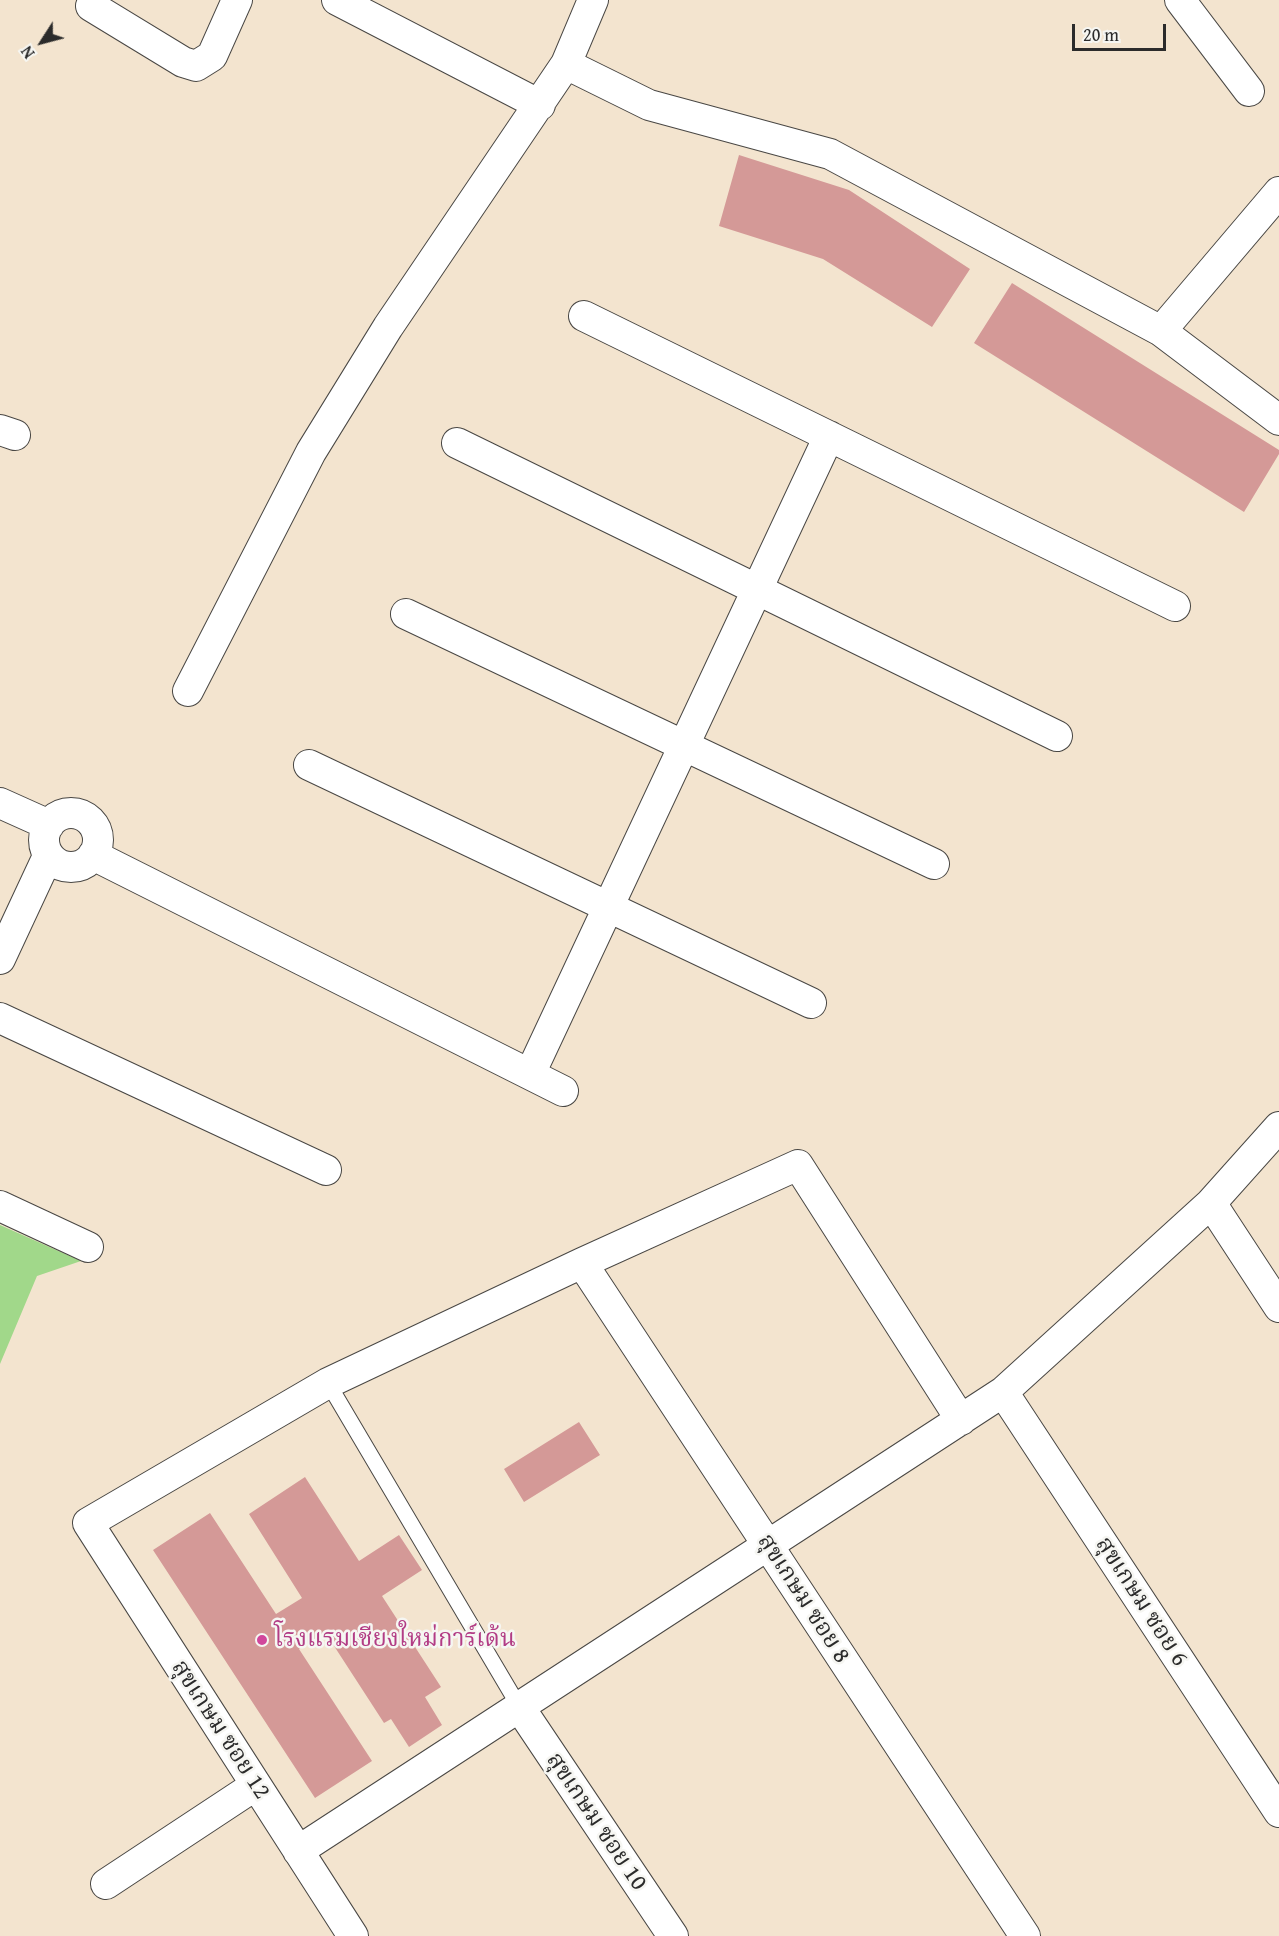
<!DOCTYPE html>
<meta charset="utf-8">
<style>
body{margin:0}
#map{position:relative;width:1279px;height:1936px;overflow:hidden;background:#f3e4cf;font-family:"Gentium Book Plus",serif}
canvas{display:block}
.north{position:absolute;left:12px;top:12px;width:60px;height:60px;-webkit-text-stroke:4px #f6f6f2;paint-order:stroke;rotate:234deg;font-size:16px;font-weight:700;line-height:24px;text-align:center;color:#2b2b2b}
.north::after{content:'';display:block;margin:auto;width:21px;height:27px;background:#2b2b2b;clip-path:polygon(50% 0,100% 100%,50% 72%,0 100%)}
.scale{position:absolute;left:1072px;top:24px;width:94px;height:27px;box-sizing:border-box;border:3px solid #2b2b2b;border-top:0;padding-left:8px;font-size:18px;line-height:21px;white-space:nowrap;color:#2b2b2b;-webkit-text-stroke:4px #f6f6f2;paint-order:stroke}
</style>
<div id="map">
<canvas width="1279" height="1936"></canvas>
<div class="north">N</div>
<div class="scale">20 m</div>
</div>
<script>
const c = document.querySelector('canvas').getContext('2d');
c.lineJoin = 'round';
function paint(path, color) {
  c.fillStyle = color;
  c.fill(path, 'evenodd');
}
function strokePath(path, color, width, dash) {
  c.strokeStyle = color;
  c.lineWidth = width;
  c.lineCap = dash ? 'butt' : 'round';
  c.setLineDash(dash || []);
  c.stroke(path);
}
function write(font, color, halo, rows, align = 'center') {
  c.font = font + ' "Gentium Book Plus","Noto Serif Thai",serif';
  c.lineWidth = 5;
  c.setLineDash([]);
  c.textBaseline = 'middle';
  c.strokeStyle = halo;
  c.fillStyle = color;
  for (const [text, x, y, turn = 0] of rows) {
    c.save();
    c.translate(x, y);
    c.rotate((+turn || 0) * Math.PI / 180);
    c.textAlign = isNaN(turn) ? turn : align;
    if (halo) c.strokeText(text, 0, 0);
    c.fillText(text, 0, 0);
    c.restore();
  }
}
paint(new Path2D(`
 M0,1225L81,1261L37,1276L0,1364Z`), '#a1d88a');
paint(new Path2D(`
 M739,155L849,190L970,269L932,327L823,259L719,226Z
 M1012,283L1279,450V454L1244,512L974,343Z
 M579,1422L600,1455L524,1502L504,1469Z
 M305,1477L359,1561L399,1535L422,1570L382,1596L441,1687L425,1697L442,1725L409,1747L391,1719L384,1723L325,1632L299,1649L372,1761L315,1798L153,1550L210,1513L276,1614L302,1598L249,1514Z`), '#d49997');
const lane = new Path2D(`
 M328,1383L520,1708`);
const street = new Path2D(`
 M337,0L540,105
 M1180,0L1249,91
 M91,6L183,62L196,66L212,56L237,0
 M566,64L649,105L830,154L1161,331L1279,420
 M584,316L1175,606
 M1161,331L1279,192
 M0,430L15,435
 M457,443L1057,736
 M406,614L934,864
 M188,691L311,452L388,327L566,64L593,0
 M309,765L811,1003
 M0,803L49,825
 M44 840a27 27 0 1 1 54 0a27 27 0 1 1-54 0Z
 M93,855L563,1091
 M0,959L48,856
 M0,1018L326,1170
 M530,1074L829,436
 M1211,1203L1279,1307
 M0,1206L88,1247
 M582,1263L1025,1936
 M1003,1392L1279,1812
 M520,1708L673,1936
 M298,1851L1003,1392L1211,1203L1279,1127
 M106,1884L256,1785
 M353,1936L88,1523L328,1383L582,1263L798,1165L961,1420`);
strokePath(lane, '#494744', 17);
strokePath(street, '#494744', 32);
strokePath(lane, '#fff', 15);
strokePath(street, '#fff', 30);
for (const [x, y, r, color] of [
 [262,1640,6,"#d1479c"]
]) {
  const dot = new Path2D();
  dot.arc(x, y, r, 0, 2 * Math.PI);
  c.fillStyle = color;
  c.fill(dot);
  strokePath(dot, '#f6f6f2', 2);
}
write('24px', '#2b2b2b', '#f6f6f2', [
 ["สุขเกษม ซอย 8",803,1599,57],
 ["สุขเกษม ซอย 6",1141,1602,57],
 ["สุขเกษม ซอย 12",220,1730,57],
 ["สุขเกษม ซอย 10",596,1822,56]
]);
write('24px', '#b23c85', '#f6f6f2', [
 ["โรงแรมเชียงใหม่การ์เด้น",274,1640]
], 'left');
</script>
